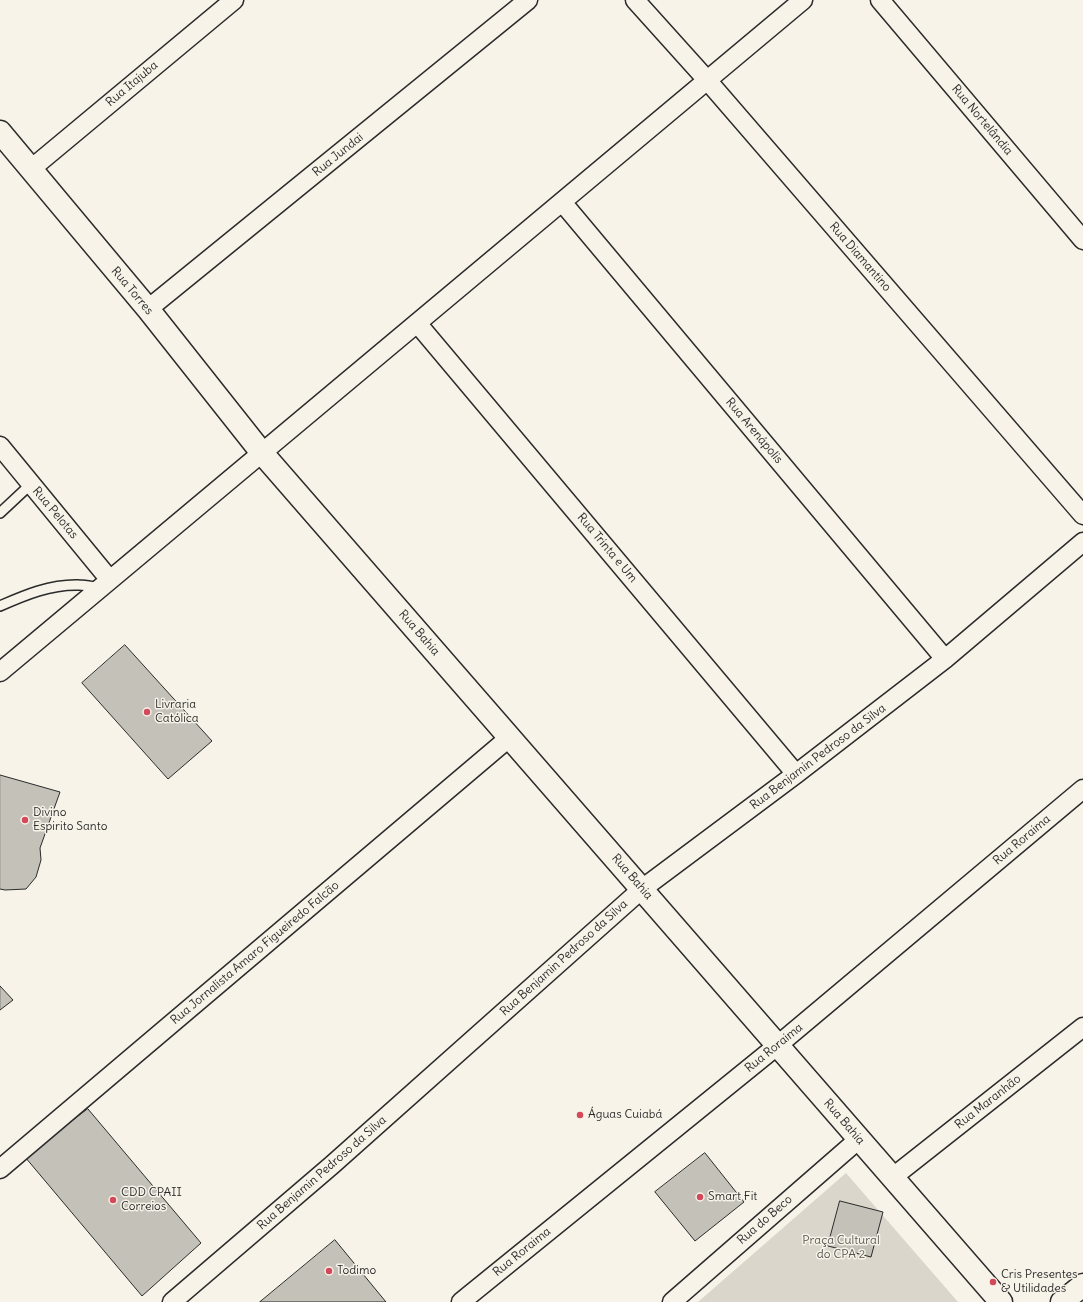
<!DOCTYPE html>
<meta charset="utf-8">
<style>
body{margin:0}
canvas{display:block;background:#f7f3e8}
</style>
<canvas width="1083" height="1302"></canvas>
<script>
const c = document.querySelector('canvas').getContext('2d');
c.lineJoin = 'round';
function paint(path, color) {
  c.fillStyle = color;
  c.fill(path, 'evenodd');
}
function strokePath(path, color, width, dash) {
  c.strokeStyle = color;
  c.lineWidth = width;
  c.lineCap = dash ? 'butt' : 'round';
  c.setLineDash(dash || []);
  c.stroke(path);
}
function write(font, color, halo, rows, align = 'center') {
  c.font = font + ' Delius,sans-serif';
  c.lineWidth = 3;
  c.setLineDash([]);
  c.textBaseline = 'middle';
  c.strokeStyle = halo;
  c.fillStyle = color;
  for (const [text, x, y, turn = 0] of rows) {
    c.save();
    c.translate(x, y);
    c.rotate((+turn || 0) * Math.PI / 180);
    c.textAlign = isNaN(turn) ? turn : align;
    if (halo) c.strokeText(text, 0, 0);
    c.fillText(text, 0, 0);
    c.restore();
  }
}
paint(new Path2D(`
 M846,1173L958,1302H698Z`), '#dad6cc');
const building = new Path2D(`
 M125,645L212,741L168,779L82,683Z
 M0,775L60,792L40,848L41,860L36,877L26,889L5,890L0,889Z
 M0,986L13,1000L0,1010Z
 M88,1109L201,1243L142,1296L25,1157Z
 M705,1153L744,1202L695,1241L655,1192Z
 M840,1201L883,1212L871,1257L828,1246Z
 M335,1240L386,1302H260Z`);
paint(building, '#c4c1b9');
strokePath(building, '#2b2b2b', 1);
const service = new Path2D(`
 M0,513L31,484
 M0,606C25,595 51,584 79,585C86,585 93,587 100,588`);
const minor = new Path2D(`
 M635,0L707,80L1083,515
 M880,0L1083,240
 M31,169L234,0
 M562,202L945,659
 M148,309L528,0
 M417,323L796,774
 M0,446L110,580
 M0,672L803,0
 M0,1169L510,737
 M893,1177L1083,1027
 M172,1302L332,1165L642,889L796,774L945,659L1083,542
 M461,1302L778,1045L1083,789
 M672,1302L859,1139`);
const tertiary = new Path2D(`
 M0,132L148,309L262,453L1001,1302`);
const secondary = new Path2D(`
 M1062,1302L1083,1285`);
strokePath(service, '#2b2b2b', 12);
strokePath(minor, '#2b2b2b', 21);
strokePath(tertiary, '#2b2b2b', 25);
strokePath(secondary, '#2b2b2b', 25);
strokePath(service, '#f7f3e8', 9);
strokePath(minor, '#f7f3e8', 18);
strokePath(tertiary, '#f7f3e8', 22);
strokePath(secondary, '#f7f3e8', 22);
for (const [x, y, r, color] of [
 [147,712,4,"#d1495b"],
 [25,820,4,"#d1495b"],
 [580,1115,4,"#d1495b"],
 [700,1197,4,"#d1495b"],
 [113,1200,4,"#d1495b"],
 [329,1271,4,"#d1495b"],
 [993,1282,4,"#d1495b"]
]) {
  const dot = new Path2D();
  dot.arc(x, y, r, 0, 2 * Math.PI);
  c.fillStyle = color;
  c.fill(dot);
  strokePath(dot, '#f7f3e8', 1.5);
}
write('12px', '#2b2b2b', '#f7f3e8', [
 ["Rua Itajuba",132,84,-40],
 ["Rua Nortelândia",982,120,50],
 ["Rua Jundai",338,155,-39],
 ["Rua Diamantino",860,257,49],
 ["Rua Torres",132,291,50],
 ["Rua Arenápolis",754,431,50],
 ["Rua Pelotas",55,513,50],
 ["Rua Trinta e Um",607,548,50],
 ["Rua Bahia",419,633,49],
 ["Rua Benjamin Pedroso da Silva",818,757,-37],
 ["Rua Roraima",1022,840,-40],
 ["Rua Bahia",632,877,49],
 ["Rua Jornalista Amaro Figueiredo Falcão",255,953,-40],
 ["Rua Benjamin Pedroso da Silva",564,958,-42],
 ["Rua Roraima",774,1048,-39],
 ["Rua Maranhão",988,1102,-38],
 ["Rua Bahia",844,1122,49],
 ["Rua Benjamin Pedroso da Silva",322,1173,-41],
 ["Rua do Beco",765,1220,-41],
 ["Rua Roraima",522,1252,-39]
]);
write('12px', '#2b2b2b', '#f7f3e8', [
 ["Livraria",155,705],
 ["Católica",155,719],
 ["Divino",33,813],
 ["Espirito Santo",33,827],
 ["Águas Cuiabá",588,1115],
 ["CDD CPAII",121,1193],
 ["Correios",121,1207],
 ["Smart Fit",708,1197],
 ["Todimo",337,1271],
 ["Cris Presentes",1001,1275],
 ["& Utilidades",1001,1289]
], 'left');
write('12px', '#575653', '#f7f3e8', [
 ["Praça Cultural",841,1241],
 ["do CPA 2",841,1255]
]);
</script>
